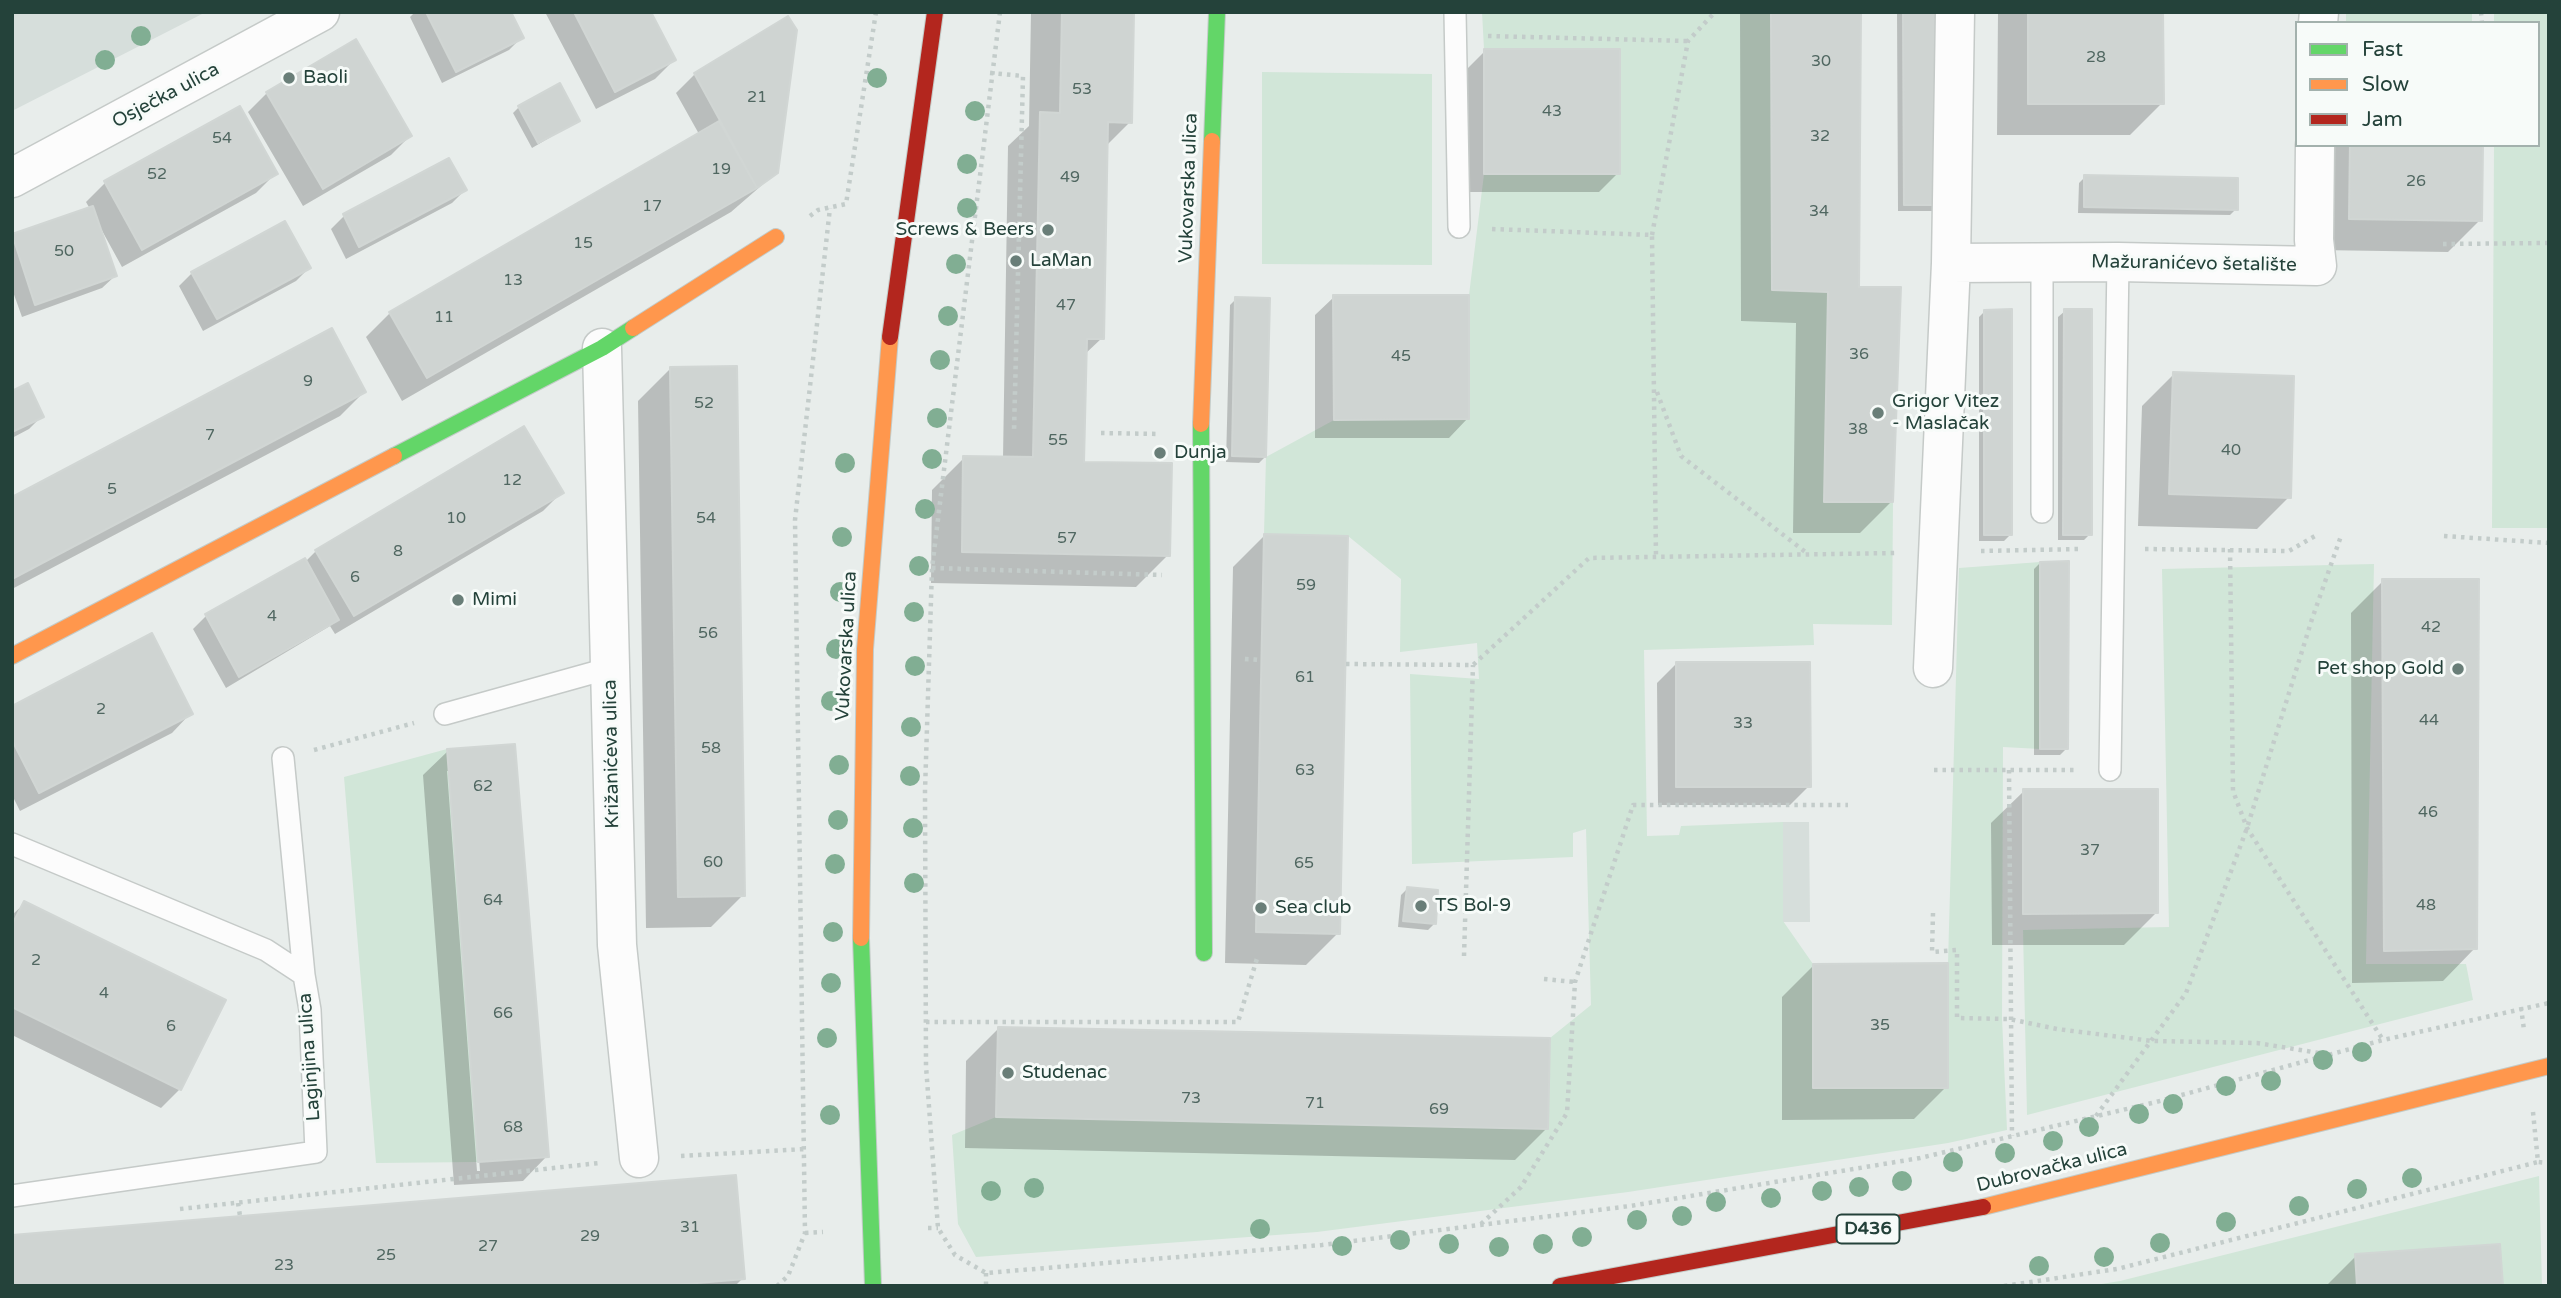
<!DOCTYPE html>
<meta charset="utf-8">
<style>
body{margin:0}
#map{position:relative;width:2561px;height:1298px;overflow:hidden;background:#e8edeb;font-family:"Varela Round",sans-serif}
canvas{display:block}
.frame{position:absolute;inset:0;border:14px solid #24423a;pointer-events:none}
.legend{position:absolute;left:2295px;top:21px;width:245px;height:126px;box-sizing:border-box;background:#f7fbf9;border:2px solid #a3b1ad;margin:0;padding:9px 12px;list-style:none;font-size:21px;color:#24423a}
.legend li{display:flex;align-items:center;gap:14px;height:35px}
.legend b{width:35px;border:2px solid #a3b1ad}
</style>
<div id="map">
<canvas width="2561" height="1298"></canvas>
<div class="frame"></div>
<ul class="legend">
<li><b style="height:9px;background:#63d668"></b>Fast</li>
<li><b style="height:9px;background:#ff974d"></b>Slow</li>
<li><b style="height:9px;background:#b3261e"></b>Jam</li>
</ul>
</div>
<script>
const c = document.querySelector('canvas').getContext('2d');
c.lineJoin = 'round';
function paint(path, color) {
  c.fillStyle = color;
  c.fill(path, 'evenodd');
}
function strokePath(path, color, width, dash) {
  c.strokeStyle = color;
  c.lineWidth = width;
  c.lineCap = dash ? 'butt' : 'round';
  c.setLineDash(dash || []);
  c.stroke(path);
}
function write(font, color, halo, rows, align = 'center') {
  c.font = font + ' "Varela Round",sans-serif';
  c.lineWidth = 6;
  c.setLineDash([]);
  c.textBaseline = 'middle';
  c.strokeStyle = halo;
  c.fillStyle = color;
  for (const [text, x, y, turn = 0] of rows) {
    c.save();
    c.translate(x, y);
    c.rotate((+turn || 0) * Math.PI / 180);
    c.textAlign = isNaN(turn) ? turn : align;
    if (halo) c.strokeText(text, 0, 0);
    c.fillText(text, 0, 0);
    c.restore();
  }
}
paint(new Path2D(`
 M12,12H206L12,111Z
 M1783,822H1809L1810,922H1783Z`), '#d6dedb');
paint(new Path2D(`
 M1482,12H1771L1772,290L1828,292L1824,502H1893L1892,625L1813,624L1814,645L1644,650L1647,836L1679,835L1681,826L1783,822V921L1813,964V1088H1948V963L1959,568L2040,562V749L2003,747L2002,1018L2007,1130L1948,1143L1628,1192L1317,1232L976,1257L958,1224L952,1135L996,1117L1548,1128L1550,1038L1591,1005L1586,829L1573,833V857L1412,864L1410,674L1479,679L1477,643L1400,652L1401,579L1348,536L1264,534L1266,457L1334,420L1469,419V295L1484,174H1620V49H1484Z
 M2346,12H2472V23H2346Z
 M2494,12H2549V528H2492L2494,145H2538V23H2494Z
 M1262,72L1432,74V265L1262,264Z
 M2374,564L2366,964H2466L2473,1000L2027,1115L2023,930L2169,927L2162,569Z
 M447,749L478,1162L376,1163L344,777Z
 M2539,1176L2542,1286H2503L2500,1244L2356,1254L2357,1286H2089L2120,1281Z`), '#d1e6d8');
paint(new Path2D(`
 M415,12H509L522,37L509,50L442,83L410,17Z
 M545,12H649L674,60L655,79L596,109Z
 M1031,12H1132L1130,122L1106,146L1102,338L1084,355L1082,463L1168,555L1136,587L931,583L932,490L964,458H1003L1008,146L1029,126Z
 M1740,12H1859L1858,289L1892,501L1860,533H1793L1796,323L1741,321Z
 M1897,12H1937L1938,205L1932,211H1898Z
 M1998,12H2162V103L2130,135H1997Z
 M1485,51L1618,173L1599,192H1466V70Z
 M695,74L777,172L731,212L402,401L366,337L390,313L699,134L676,93Z
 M267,93L410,136L391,155L303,206L248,112Z
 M519,107L578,121L532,148L513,113Z
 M240,108L275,174L256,193L122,267L100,227L115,276L102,288L22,317L12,289V236L90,209L86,202L105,183Z
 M2320,145H2481L2480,220L2448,252L2318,250Z
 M449,160L465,190L452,203L346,259L331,229L344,216Z
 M2085,177L2236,209L2230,215L2078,213L2079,183Z
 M309,268L296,281L203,331L179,286L192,273Z
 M1334,297L1467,419L1449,438H1315V315Z
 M1236,299L1265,457L1259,463L1226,462L1230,305Z
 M1985,311L2010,535L2004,541H1979V317Z
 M2065,311L2090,534L2084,540H2058V317Z
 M670,369L743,895L711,927L646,928L638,401Z
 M2174,374L2289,497L2257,529L2138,526L2142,406Z
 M364,392L340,416L12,589V499Z
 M12,393L42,416L29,429L12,438Z
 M562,492L543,511L335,634L330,626L226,688L193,629L206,616L305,562L316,551Z
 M1265,535L1338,933L1306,965L1225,963L1233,567Z
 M2040,563L2066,749L2060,755H2034V569Z
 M2383,581L2475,948L2443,981L2352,983L2351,613Z
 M1676,664L1809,786L1790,805H1658L1657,683Z
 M12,707L190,714L172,733L20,811L12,795Z
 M448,751L547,1156L523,1181L454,1185L423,775ZM447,771H450L480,1171H477Z
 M2024,791L2156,913L2124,945H1992L1991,823Z
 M1407,889L1434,924L1428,930L1398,927L1401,895Z
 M25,903L180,1089L161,1108L12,1035V915Z
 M1814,965L1946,1087L1914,1119L1782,1120V997Z
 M998,1029L1547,1128L1515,1160L965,1148L966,1061Z
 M2356,1256L2502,1286H2326Z
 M743,1278L735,1286H12Z`), '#0003');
const building = new Path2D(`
 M426,12H511L524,38L456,72Z
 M574,12H651L676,60L615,92Z
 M1062,12H1134L1132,123L1108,122L1104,339H1087L1084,462L1172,463L1170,556L962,552L963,456L1033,457L1040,112L1060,113Z
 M1771,12H1861L1859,287H1901L1893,502H1824L1828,292L1772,290Z
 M1903,12H1939L1940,205H1904Z
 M2028,12H2163L2164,104H2028Z
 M788,16L797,30L778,173L757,188L694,73Z
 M356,39L412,136L323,189L266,92Z
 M1484,49H1620V174H1484Z
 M560,83L580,121L538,143L518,106Z
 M240,106L278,174L142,250L104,181Z
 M719,121L757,188L427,378L389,312Z
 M2350,145H2483L2482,221L2349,219Z
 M449,158L467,190L359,247L343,214Z
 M2084,175L2238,178V210L2084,207Z
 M93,206L117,276L35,305L12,234Z
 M285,221L311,268L217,319L191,272Z
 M1333,295H1469V419L1334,420Z
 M1235,297L1270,298L1266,457L1232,456Z
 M2012,309V535H1984V310Z
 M2064,309H2092V535H2063Z
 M332,328L366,392L12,579V497Z
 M737,366L745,896L678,897L670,367Z
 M2173,372L2294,376L2291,498L2169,494Z
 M28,383L44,417L12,432V391Z
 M524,426L564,493L354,616L315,550Z
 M1264,534L1348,536L1340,934L1256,932Z
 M305,558L339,620L239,677L205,614Z
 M2069,561L2068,749H2040V562Z
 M2382,579H2479L2477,949L2384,951Z
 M152,633L193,714L39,793L12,740V706Z
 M1676,662H1810L1811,787H1676Z
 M515,744L549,1157L478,1162L447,749Z
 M2023,789H2158V913L2023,914Z
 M1407,887L1438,890L1436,924L1403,921Z
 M24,901L226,1000L181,1090L12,1007V925Z
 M1948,963V1088H1813V964Z
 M998,1027L1550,1038L1548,1129L996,1117Z
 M736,1175L745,1279L661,1286H12V1235Z
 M2500,1244L2503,1286H2357L2355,1254Z`);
paint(building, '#cfd4d2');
strokePath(building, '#d1d6d4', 2);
const lane = new Path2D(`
 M1455,12L1459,227
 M2042,512V263
 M445,714L610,668
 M283,758L304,975
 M2110,770L2118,262
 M12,844L266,950L304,975L310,1010L316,1152L12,1196`);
const street = new Path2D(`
 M2318,23L2319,12
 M12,178L320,12
 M1951,263L2118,262L2317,266L2314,240L2315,145
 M602,348L617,945L639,1158
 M1933,668L1951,263L1955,12`);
const fast = new Path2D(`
 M1212,141L1217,12
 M1201,424L1204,953
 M394,456L602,348L633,328
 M861,938L873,1286`);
const slow = new Path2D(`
 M633,328L776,237
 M1201,424L1212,141
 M12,656L394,456
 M861,938L865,649L890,337
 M1983,1207L2549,1066`);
const jam = new Path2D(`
 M890,337L935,12
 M1560,1286L1983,1207`);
strokePath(lane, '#c5cac8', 24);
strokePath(street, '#c5cac8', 41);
strokePath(fast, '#c3cbc8', 18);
strokePath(slow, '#c3cbc8', 18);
strokePath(jam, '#c3cbc8', 18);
strokePath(new Path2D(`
 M1000,12L932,568L925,791L926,1066L938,1228L955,1255L986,1273L1322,1245L1630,1206L1920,1158L2156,1102L2383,1040L2549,1003
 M2481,12L2482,23
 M1488,36L1688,41
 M990,73L1023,76L1014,432
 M810,216L818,210L846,204L876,12
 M1492,229L1652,235L1656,557
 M1652,235L1688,41L1715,12
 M2443,244L2549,243
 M1657,392L1681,456L1808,554
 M1101,433L1160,434
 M2444,536L2549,543
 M2145,549L2289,551L2315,536
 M2230,549L2233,791L2247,828L2383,1040
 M1981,551L2080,549
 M932,568L1162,575
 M1245,659L1262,660
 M1346,664L1473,665L1589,558L1895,553
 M314,750L414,723
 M1934,770H2077
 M2009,770L2012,1136
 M1933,913L1932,952L1957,950V1018L2009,1019L2057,1029L2152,1041L2257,1043L2325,1054
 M1464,956L1473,665
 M1544,979L1575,982
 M2521,1007L2524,1030
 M926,1022H1238L1258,955
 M2533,1112L2538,1162L2549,1163
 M2096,1116L2186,993L2247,828L2312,619L2341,536
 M681,1156L806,1149
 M238,1203L240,1216
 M180,1209L599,1163
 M1481,1224L1521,1187L1567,1113L1575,982L1633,805H1848
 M928,1228H938
 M805,1233L823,1232
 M986,1285V1273
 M777,1286L788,1276L805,1233L795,520L830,208
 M2004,1286L2117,1269L2538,1162`), '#c3ccca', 4.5, [3.5, 5]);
strokePath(lane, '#fcfcfc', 21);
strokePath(street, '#fcfcfc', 38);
strokePath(fast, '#63d668', 16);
strokePath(slow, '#ff974d', 16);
strokePath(jam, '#b3261e', 16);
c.fillStyle = '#81ae93';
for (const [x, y] of [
 [141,36],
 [105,60],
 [877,78],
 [975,111],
 [967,164],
 [967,208],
 [956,264],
 [948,316],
 [940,360],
 [937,418],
 [932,459],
 [845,463],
 [925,509],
 [842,537],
 [919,566],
 [840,592],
 [914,612],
 [836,649],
 [915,666],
 [831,701],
 [911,727],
 [839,765],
 [910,776],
 [838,820],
 [913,828],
 [835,864],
 [914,883],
 [833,932],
 [831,983],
 [827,1038],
 [2362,1052],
 [2323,1060],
 [2271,1081],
 [2226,1086],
 [2173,1104],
 [2139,1114],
 [830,1115],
 [2089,1127],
 [2053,1141],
 [2005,1153],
 [1953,1162],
 [2412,1178],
 [1902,1181],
 [1859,1187],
 [1034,1188],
 [2357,1189],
 [991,1191],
 [1822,1191],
 [1771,1198],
 [1716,1202],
 [2299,1206],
 [1682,1216],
 [1637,1220],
 [2226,1222],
 [1260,1229],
 [1582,1237],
 [1400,1240],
 [2160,1243],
 [1449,1244],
 [1543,1244],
 [1342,1246],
 [1499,1247],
 [2104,1257],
 [2039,1266]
]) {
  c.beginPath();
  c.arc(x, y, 10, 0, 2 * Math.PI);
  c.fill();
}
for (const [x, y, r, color] of [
 [289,78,7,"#697e78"],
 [1048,230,7,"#697e78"],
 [1016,261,7,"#697e78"],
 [1878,413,7,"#697e78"],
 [1160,453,7,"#697e78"],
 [458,600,7,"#697e78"],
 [2458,669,7,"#697e78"],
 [1421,906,7,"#697e78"],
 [1261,908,7,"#697e78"],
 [1008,1073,7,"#697e78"]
]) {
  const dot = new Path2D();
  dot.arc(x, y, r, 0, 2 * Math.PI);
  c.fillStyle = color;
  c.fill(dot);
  strokePath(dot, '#f7fbf9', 2.5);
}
write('16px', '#506761', null, [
 ["28",2096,58],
 ["30",1821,62],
 ["53",1082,90],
 ["21",757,98],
 ["43",1552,112],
 ["32",1820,137],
 ["54",222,139],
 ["19",721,170],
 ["52",157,175],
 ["49",1070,178],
 ["26",2416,182],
 ["17",652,207],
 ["34",1819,212],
 ["15",583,244],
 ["50",64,252],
 ["13",513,281],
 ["47",1066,306],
 ["11",444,318],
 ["36",1859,355],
 ["45",1401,357],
 ["9",308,382],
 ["52",704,404],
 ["38",1858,430],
 ["7",210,436],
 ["55",1058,441],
 ["40",2231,451],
 ["12",512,481],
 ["5",112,490],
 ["10",456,519],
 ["54",706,519],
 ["57",1067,539],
 ["8",398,552],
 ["6",355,578],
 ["59",1306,586],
 ["4",272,617],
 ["42",2431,628],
 ["56",708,634],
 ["61",1305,678],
 ["2",101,710],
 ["44",2429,721],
 ["33",1743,724],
 ["58",711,749],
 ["63",1305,771],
 ["62",483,787],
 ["46",2428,813],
 ["37",2090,851],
 ["60",713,863],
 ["65",1304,864],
 ["64",493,901],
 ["48",2426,906],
 ["2",36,961],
 ["4",104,994],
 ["66",503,1014],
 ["35",1880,1026],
 ["6",171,1027],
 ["73",1191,1099],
 ["71",1315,1104],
 ["69",1439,1110],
 ["68",513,1128],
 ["31",690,1228],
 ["29",590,1237],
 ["27",488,1247],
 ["25",386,1256],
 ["23",284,1266]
]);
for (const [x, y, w] of [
 [1868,1229,63]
]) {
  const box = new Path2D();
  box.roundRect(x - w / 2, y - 14.5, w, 29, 5);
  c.fillStyle = '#f7fbf9';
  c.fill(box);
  strokePath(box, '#24423a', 2);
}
write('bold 18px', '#24423a', null, [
 ["D436",1868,1229]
]);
write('19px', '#24423a', '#f7fbf9', [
 ["Baoli",303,78],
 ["Screws & Beers",1034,230,"right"],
 ["LaMan",1030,261],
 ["Grigor Vitez",1892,402],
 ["- Maslačak",1892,424],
 ["Dunja",1174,453],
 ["Mimi",472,600],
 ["Pet shop Gold",2444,669,"right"],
 ["TS Bol-9",1435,906],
 ["Sea club",1275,908],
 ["Studenac",1022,1073]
], 'left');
write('19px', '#24423a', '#f7fbf9', [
 ["Osječka ulica",166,96,-28],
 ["Vukovarska ulica",1189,188,-88],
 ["Mažuranićevo šetalište",2194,264,1],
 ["Vukovarska ulica",847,646,-87],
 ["Križanićeva ulica",612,754,-91],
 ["Laginjina ulica",310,1057,-94],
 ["Dubrovačka ulica",2052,1168,-14]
]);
</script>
